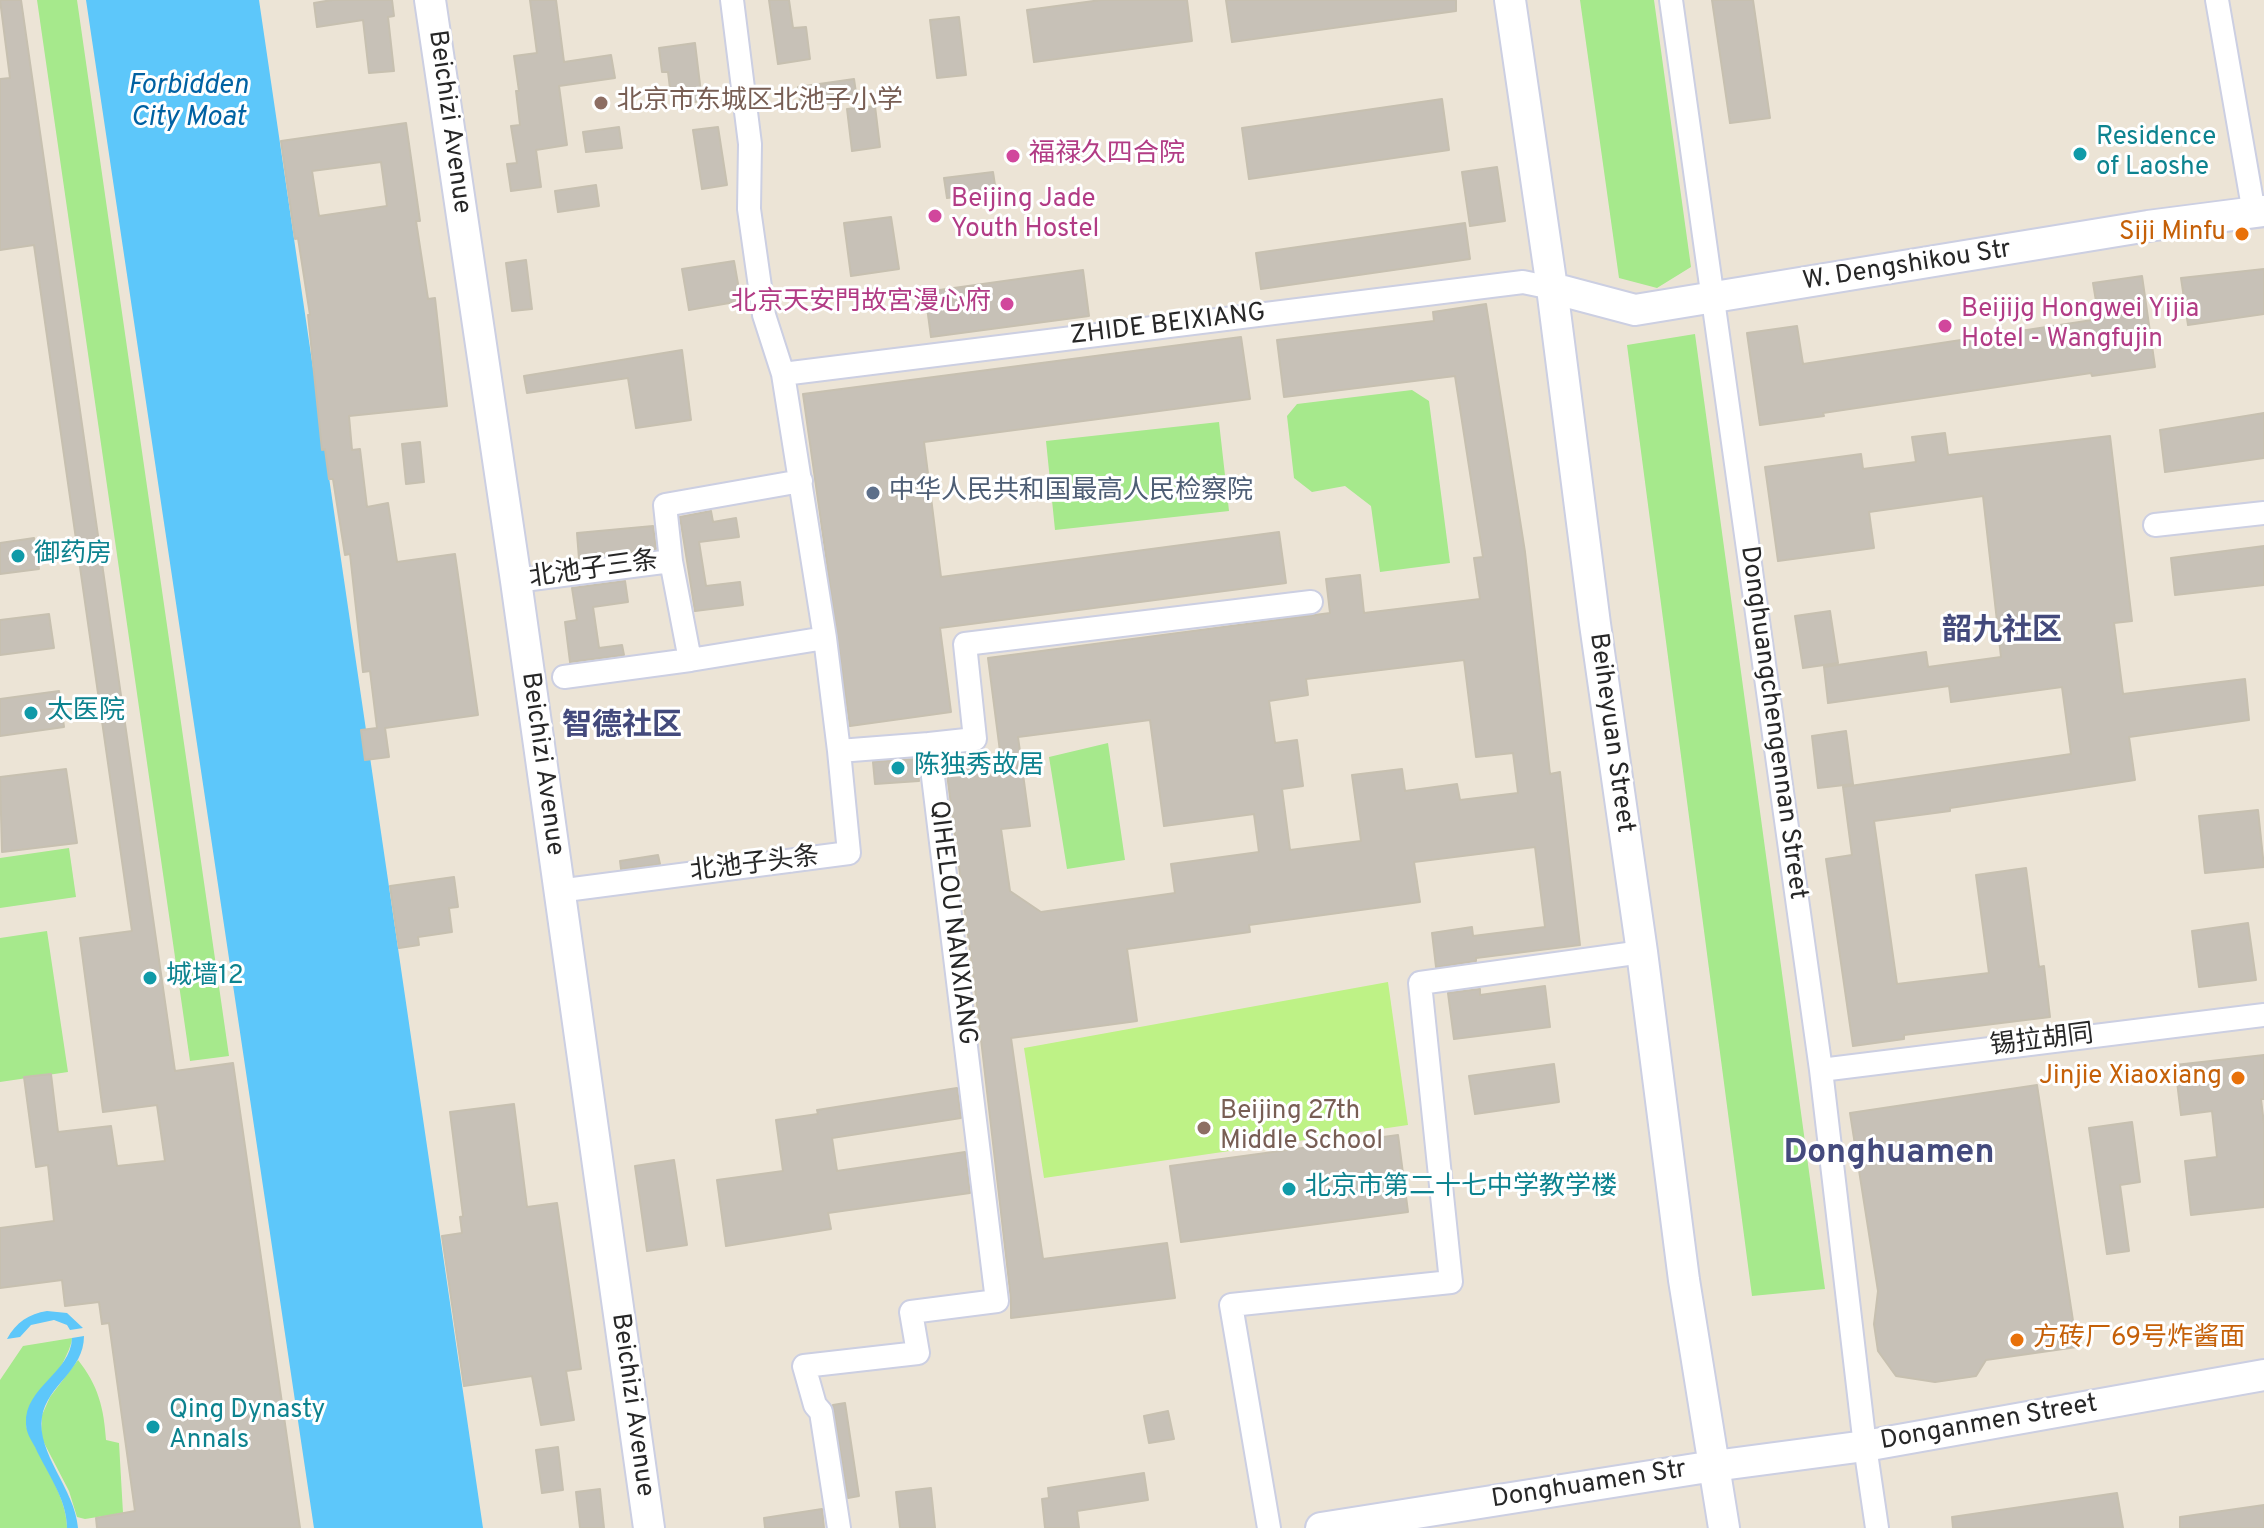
<!DOCTYPE html>
<meta charset="utf-8">
<style>
body{margin:0}
canvas{display:block;background:#ece4d6}
</style>
<canvas width="2264" height="1528"></canvas>
<script>
const c = document.querySelector('canvas').getContext('2d');
c.lineJoin = 'round';
function paint(path, color) {
  c.fillStyle = color;
  c.fill(path, 'evenodd');
}
function strokePath(path, color, width, dash) {
  c.strokeStyle = color;
  c.lineWidth = width;
  c.lineCap = dash ? 'butt' : 'round';
  c.setLineDash(dash || []);
  c.stroke(path);
}
function write(font, color, halo, rows, align = 'center') {
  c.font = font + ' Overpass,"Noto Sans SC",sans-serif';
  c.lineWidth = 6;
  c.setLineDash([]);
  c.textBaseline = 'middle';
  c.strokeStyle = halo;
  c.fillStyle = color;
  for (const [text, x, y, turn = 0] of rows) {
    c.save();
    c.translate(x, y);
    c.rotate((+turn || 0) * Math.PI / 180);
    c.textAlign = isNaN(turn) ? turn : align;
    if (halo) c.strokeText(text, 0, 0);
    c.fillText(text, 0, 0);
    c.restore();
  }
}
paint(new Path2D(`
 M37,0H77L229,1056L190,1061Z
 M1580,0H1654L1691,267L1657,288L1619,278Z
 M1695,334L1825,1289L1752,1296L1627,345Z
 M1412,390L1429,401L1450,563L1380,572L1371,506L1345,486L1312,492L1294,478L1287,416L1297,404Z
 M1219,422L1229,511L1055,530L1046,441Z
 M1108,743L1125,860L1067,869L1049,757Z
 M69,848L76,897L0,908V858Z
 M47,931L68,1072L0,1082V938Z
 M72,1338C72,1354 36,1407 26,1426C38,1458 67,1494 67,1528H0V1380L23,1346Z
 M78,1360C98,1385 104,1408 106,1440L119,1443L123,1513L85,1519L77,1517L69,1491L41,1437L42,1415L50,1397Z`), '#a6e98c');
paint(new Path2D(`
 M1388,982L1408,1125L1044,1178L1024,1048Z`), '#bef286');
paint(new Path2D(`
 M86,0H259L483,1528H314Z
 M47,1311L67,1313L83,1328L70,1330L67,1325L54,1320L31,1325L20,1337L7,1339C16,1322 29,1314 47,1311Z
 M84,1336C84,1371 47,1385 42,1417C36,1453 75,1489 78,1528H67C67,1499 47,1473 35,1447C31,1440 26,1432 26,1424C24,1387 71,1373 72,1338Z`), '#5dc7fa');
const building = new Path2D(`
 M0,0H21L175,1071L233,1063L300,1528H97L96,1518L135,1511L109,1323L102,1324L99,1302L65,1306L62,1280L0,1288V1228L54,1221L48,1165L36,1167L24,1077L51,1074L58,1132L111,1126L117,1166L165,1161L157,1105L103,1112L80,938L132,931L34,245L0,250V79L10,78Z
 M332,0H392L394,16L388,17L394,71L369,73L363,20L317,27L314,3Z
 M530,0H556L564,62L611,55L615,78L559,86L567,145L536,150L541,187L511,191L507,164L517,163L511,126L520,125L516,91H519L514,56L537,53Z
 M769,0H789L793,28L806,27L810,59L778,64Z
 M1101,0H1187L1192,41L1034,62L1027,10Z
 M1226,0H1456V11L1232,42Z
 M1712,0H1753L1770,118L1730,123Z
 M959,17L966,75L937,78L930,20Z
 M695,43L702,101L672,105L668,72H662L659,48Z
 M854,79L857,100L801,108L798,87Z
 M1442,99L1449,150L1249,179L1242,128Z
 M875,106L880,147L852,151L847,109Z
 M406,123L420,221H416L428,299L435,298L447,406L349,416L352,450L360,449L367,507L388,503L397,562L455,554L478,715L385,728L389,757L365,760L361,730L377,728L370,671L363,672L350,554L345,555L333,479H329L325,449L322,450L308,315H310L298,238L295,239L281,141ZM381,162L387,206L319,216L312,171Z
 M619,127L622,148L586,152L583,132Z
 M718,127L727,185L702,189L693,130Z
 M1497,167L1505,221L1470,226L1462,172Z
 M993,172L996,192L947,198L944,178Z
 M596,185L599,206L558,212L555,191Z
 M891,217L899,269L851,276L844,223Z
 M1465,223L1470,259L1261,289L1256,253Z
 M526,260L532,309L512,311L506,263Z
 M734,261L741,301L689,310L682,269Z
 M2264,269V314L2188,325L2181,278Z
 M1083,270L1089,316L931,337L925,292Z
 M2142,276L2155,367L2092,376L2091,373L1823,413L1824,416L1760,425L1747,333L1797,326L1803,364L2099,319L2093,283Z
 M1486,304L1525,552L1550,774L1560,772L1580,945L1476,958V961L1436,967L1432,933L1472,927L1473,936L1545,927L1535,847L1414,862L1420,902L1249,925L1250,932L1127,949L1137,1021L1011,1038L1029,1165L1043,1259L1167,1243L1175,1298L1011,1318V1299L976,996L946,766L1001,759L988,658L1330,613L1326,579L1360,575L1364,613L1480,599L1474,558L1483,557L1455,376L1284,397L1277,340L1434,321L1433,312ZM1464,660L1476,757L1513,753L1518,793L1460,800L1457,784L1405,791L1402,769L1352,775L1361,841L1290,850L1282,789L1303,786L1297,740L1275,743L1269,701L1308,695L1306,679ZM1150,720L1164,826L1254,814L1259,852L1171,864L1175,893L1041,912L1010,891L1001,829L1030,826L1018,737Z
 M1241,337L1250,399L924,442L941,577L1279,532L1286,583L940,628L951,712L850,726L803,394Z
 M682,350L691,420L636,428L628,378L527,393L524,376Z
 M2264,413V458L2165,472L2160,430Z
 M1945,433L1948,455L2110,436L2132,621L2114,623L2123,694L2245,679L2249,720L2129,737L2135,780L1950,808V811L1874,821L1897,984L1989,973L1976,875L2026,868L2039,967L2044,966L2050,1017L1904,1035V1039L1853,1046L1826,859L1852,855L1843,787L2071,754L2062,687L1951,702L1949,686L1828,703L1824,667L1926,652L1928,667L2001,657L1983,496L1869,512L1874,548L1778,561L1765,467L1861,454L1863,469L1916,462L1912,437Z
 M420,442L424,482L406,484L402,444Z
 M711,511L713,522L736,518L739,537L699,542L706,586L740,582L743,605L695,611L680,517Z
 M653,526L656,549L579,559L577,533Z
 M34,538L39,569L0,574V543Z
 M2264,546V585L2175,595L2171,558Z
 M625,581L628,602L593,607L599,648L622,645L624,655L570,662L565,622L577,620L572,588Z
 M1830,611L1838,663L1803,668L1795,616Z
 M49,614L54,648L0,655V620Z
 M59,691L64,727L0,736V699Z
 M1846,731L1853,784L1818,788L1812,736Z
 M917,759L919,781L875,784L873,762Z
 M66,769L77,843L2,852L0,777Z
 M2258,810L2264,867L2205,873L2199,816Z
 M658,855L660,864L621,869L620,861Z
 M454,877L458,907L449,908L452,932L418,937L419,945L399,948L390,886Z
 M2248,923L2256,980L2199,987L2192,931Z
 M1545,986L1550,1027L1454,1039L1448,993L1480,989V995Z
 M2264,1055V1099H2261L2264,1124V1207L2191,1215L2185,1161L2217,1157L2212,1111L2181,1115L2175,1065Z
 M1554,1064L1559,1102L1475,1114L1469,1076Z
 M2037,1085L2077,1347L1986,1360L1976,1376L1935,1382L1896,1376L1878,1351L1874,1324L1878,1291L1850,1113Z
 M957,1088L961,1118L832,1138L837,1171L965,1152L970,1193L828,1213L831,1229L726,1246L717,1180L783,1171L776,1120L818,1114L817,1110Z
 M514,1104L527,1207L557,1203L581,1369L566,1371L574,1420L541,1425L532,1376L464,1386L442,1236L462,1233L460,1217L463,1216L450,1112Z
 M2132,1122L2140,1182L2120,1185L2129,1251L2107,1254L2089,1128Z
 M1398,1135L1408,1212L1181,1242L1170,1166Z
 M674,1160L687,1245L647,1251L635,1166Z
 M845,1403L859,1496L848,1498L833,1405Z
 M1168,1411L1174,1439L1149,1443L1144,1416Z
 M558,1447L563,1490L542,1493L536,1450Z
 M1144,1473L1148,1500L1077,1511L1079,1528H1045L1042,1499L1049,1498L1048,1488Z
 M931,1488L935,1528H900L896,1492Z
 M600,1489L604,1528H580L576,1492Z
 M2117,1493L2123,1528H1953L1952,1517Z
 M2264,1505V1528H2180V1517Z
 M822,1509L824,1528H765L764,1518Z`);
paint(building, '#c7c1b7');
strokePath(building, '#c7c0b0', 2);
const street = new Path2D(`
 M732,0L750,144L749,209L764,315L783,374L825,638L839,751L929,744L997,1301L911,1312L918,1353L804,1366L815,1405L821,1412L839,1528
 M1671,0L1821,1070L1865,1446L1877,1528
 M2217,0L2254,213
 M783,374L1523,282L1552,288
 M2155,525L2264,513
 M671,561L690,660L825,638
 M516,581L671,561L665,505L801,481
 M564,677L690,660
 M929,744L975,739L965,644L1311,602
 M558,891L849,853L839,751
 M1821,1070L2264,1015
 M1269,1528L1231,1305L1451,1282L1420,983L1642,952`);
const secondary = new Path2D(`
 M430,0L516,581L649,1528
 M1510,0L1552,288L1595,624L1642,952L1684,1280L1724,1528
 M1552,288L1635,310L2148,226L2264,211
 M1321,1528L1714,1466L1865,1446L2264,1375`);
strokePath(street, '#cccfe2', 26);
strokePath(secondary, '#cccfe2', 34);
strokePath(street, '#fff', 22);
strokePath(secondary, '#fff', 30);
for (const [x, y, r, color] of [
 [601,103,8,"#8d6e63"],
 [2080,154,8,"#0f9aa8"],
 [1013,156,8,"#d1479c"],
 [935,216,8,"#d1479c"],
 [2242,234,8,"#e8710a"],
 [1007,304,8,"#d1479c"],
 [1945,326,8,"#d1479c"],
 [873,493,8,"#5c6f8a"],
 [18,556,8,"#0f9aa8"],
 [31,713,8,"#0f9aa8"],
 [898,768,8,"#0f9aa8"],
 [150,978,8,"#0f9aa8"],
 [2238,1078,8,"#e8710a"],
 [1204,1128,8,"#8d6e63"],
 [1289,1189,8,"#0f9aa8"],
 [2017,1340,8,"#e8710a"],
 [153,1427,8,"#0f9aa8"]
]) {
  const dot = new Path2D();
  dot.arc(x, y, r, 0, 2 * Math.PI);
  c.fillStyle = color;
  c.fill(dot);
  strokePath(dot, '#fff', 3);
}
write('26px', '#785e54', '#fff', [
 ["北京市东城区北池子小学",617,103],
 ["Beijing 27th",1220,1113],
 ["Middle School",1220,1143]
], 'left');
write('26px', '#272727', '#fff', [
 ["Beichizi Avenue",448,122,82],
 ["W. Dengshikou Str",1907,267,-9],
 ["ZHIDE BEIXIANG",1168,326,-7],
 ["北池子三条",594,571,-8],
 ["Donghuangchengennan Street",1772,723,82],
 ["Beiheyuan Street",1610,733,82],
 ["Beichizi Avenue",541,764,82],
 ["北池子头条",755,866,-7],
 ["QIHELOU NANXIANG",951,923,83],
 ["锡拉胡同",2042,1042,-7],
 ["Beichizi Avenue",631,1405,82],
 ["Donganmen Street",1989,1424,-10],
 ["Donghuamen Str",1589,1486,-9]
]);
write('26px', '#0d838f', '#fff', [
 ["Residence",2096,139],
 ["of Laoshe",2096,169],
 ["御药房",34,556],
 ["太医院",47,713],
 ["陈独秀故居",914,768],
 ["城墙12",166,978],
 ["北京市第二十七中学教学楼",1305,1189],
 ["Qing Dynasty",169,1412],
 ["Annals",169,1442]
], 'left');
write('26px', '#b23c85', '#fff', [
 ["福禄久四合院",1029,156],
 ["Beijing Jade",951,201],
 ["Youth Hostel",951,231],
 ["北京天安門故宮漫心府",991,304,"right"],
 ["Beijijg Hongwei Yijia",1961,311],
 ["Hotel - Wangfujin",1961,341]
], 'left');
write('26px', '#c56008', '#fff', [
 ["Siji Minfu",2226,234],
 ["Jinjie Xiaoxiang",2222,1078],
 ["方砖厂69号炸酱面",2033,1340,"left"]
], 'right');
write('26px', '#4e5e75', '#fff', [
 ["中华人民共和国最高人民检察院",889,493]
], 'left');
write('italic 28px', '#0061a2', '#fff', [
 ["Forbidden",188,87],
 ["City Moat",188,119]
]);
write('bold 30px', '#444a7c', '#fff', [
 ["韶九社区",2002,633],
 ["智德社区",622,728]
]);
write('bold 34px', '#444a7c', '#fff', [
 ["Donghuamen",1889,1155]
]);
</script>
